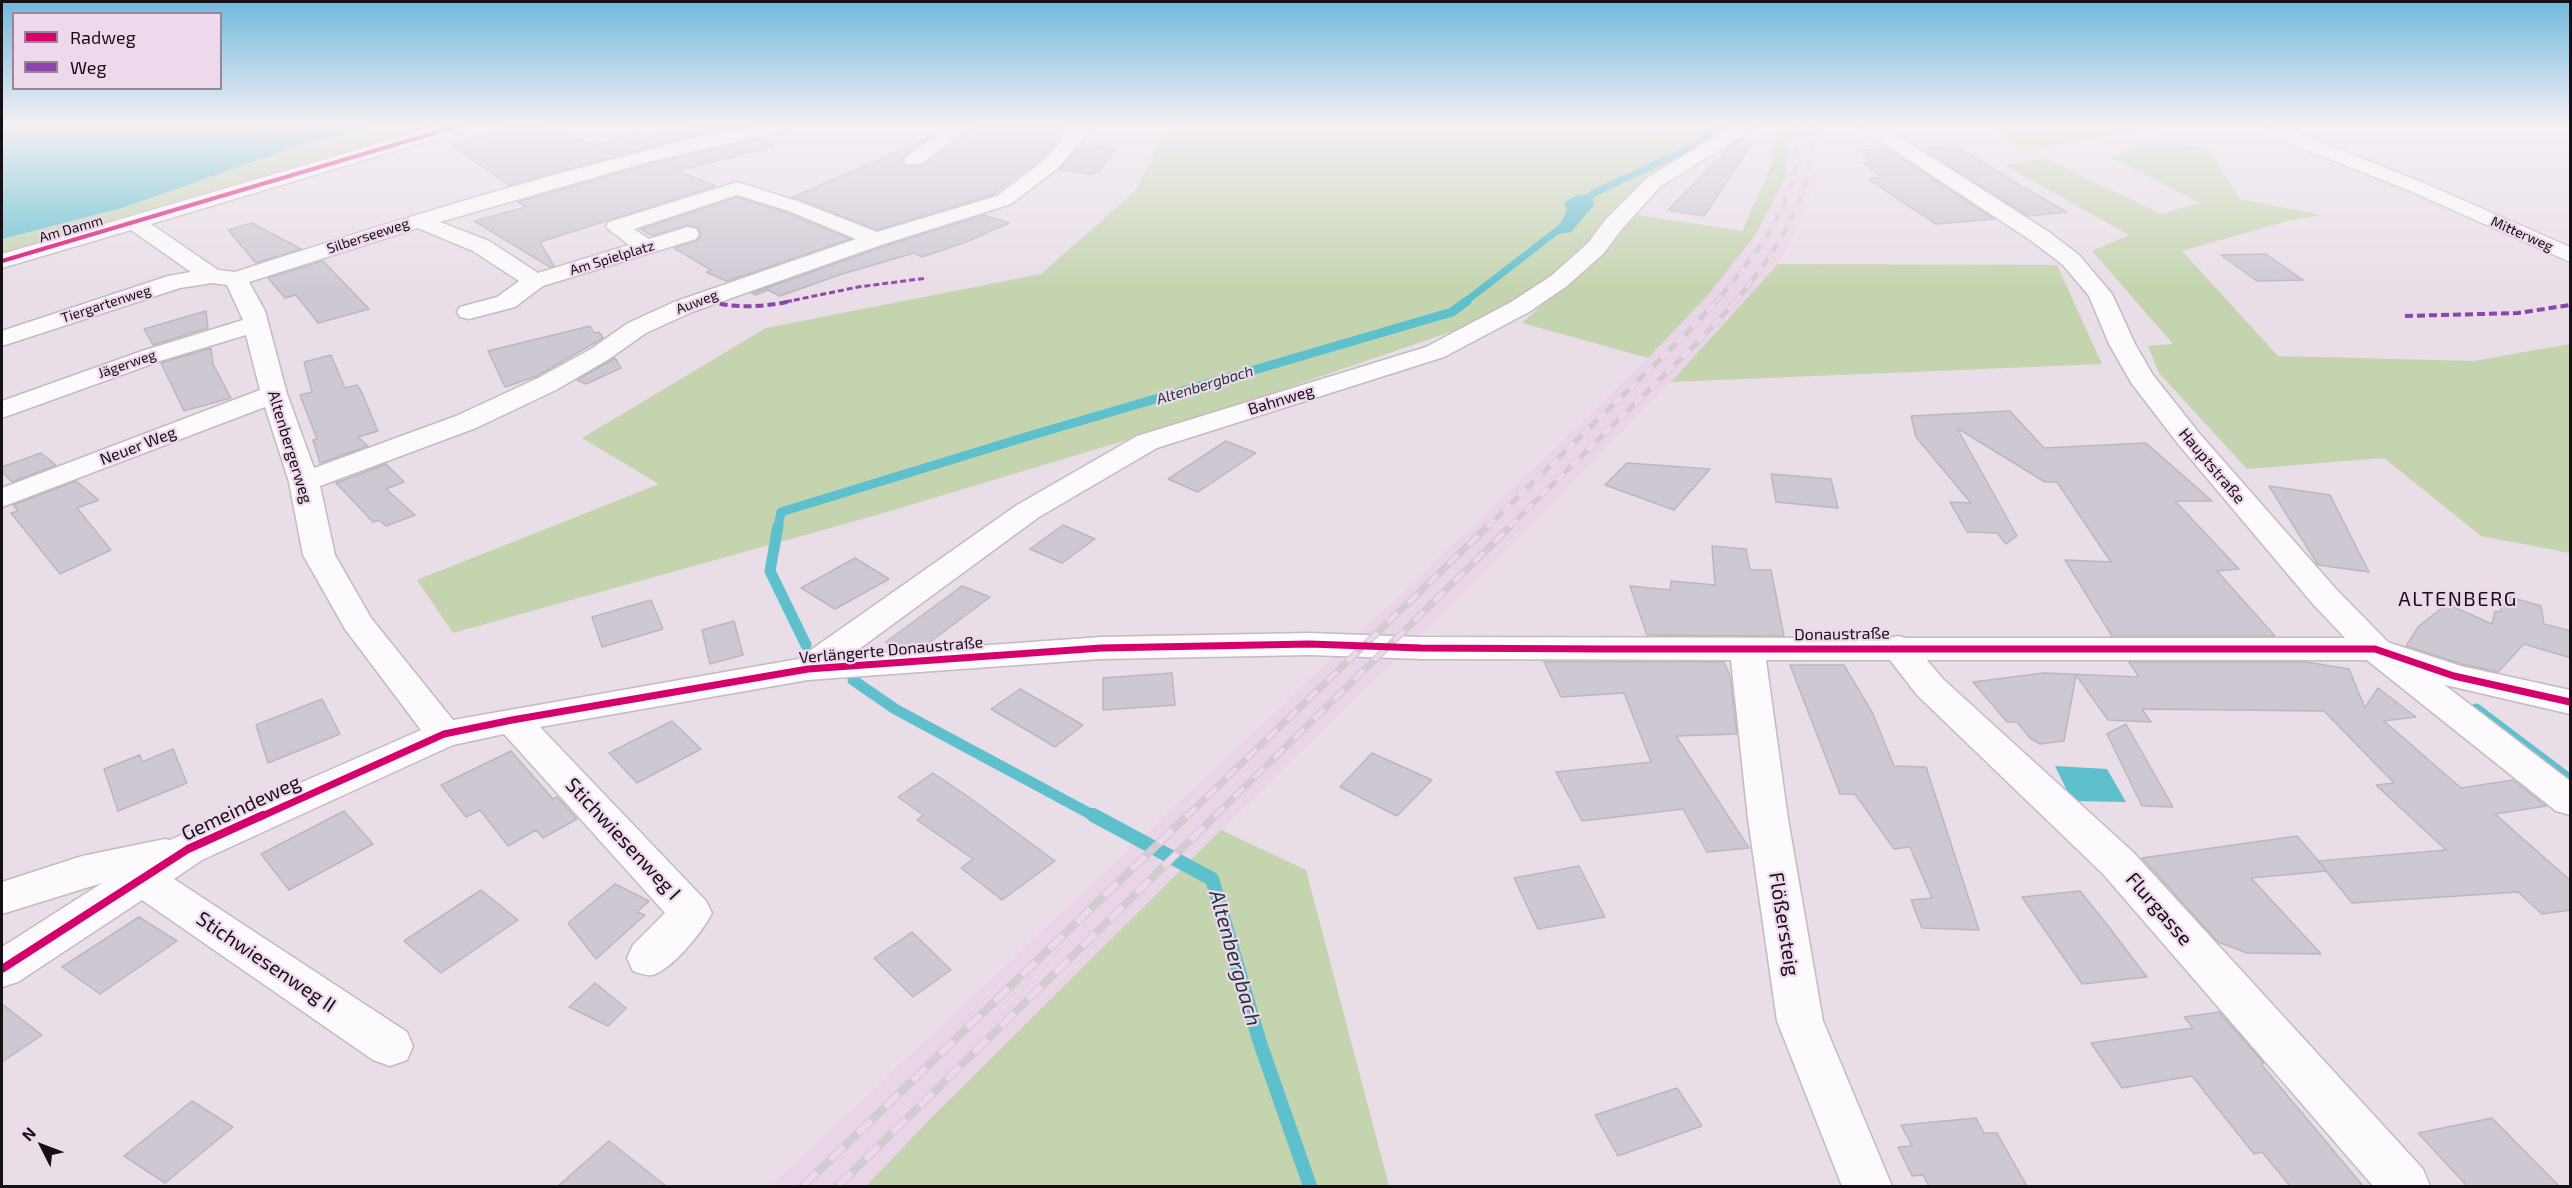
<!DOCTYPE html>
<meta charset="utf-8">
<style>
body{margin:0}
#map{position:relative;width:2572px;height:1188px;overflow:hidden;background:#e9dde8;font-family:"Exo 2",sans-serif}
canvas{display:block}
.frame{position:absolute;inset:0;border:3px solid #160f16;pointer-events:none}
.legend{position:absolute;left:12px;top:12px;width:210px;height:78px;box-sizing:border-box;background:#eed8ec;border:2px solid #988896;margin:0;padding:8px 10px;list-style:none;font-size:18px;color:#160f16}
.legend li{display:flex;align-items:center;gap:12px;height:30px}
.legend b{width:30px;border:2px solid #988896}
.north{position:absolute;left:12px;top:1116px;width:60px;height:60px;-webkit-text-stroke:4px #eed8ec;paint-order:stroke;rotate:312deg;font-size:16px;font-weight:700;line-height:24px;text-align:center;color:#160f16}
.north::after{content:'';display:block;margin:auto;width:21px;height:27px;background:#160f16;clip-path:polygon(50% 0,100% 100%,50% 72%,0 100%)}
</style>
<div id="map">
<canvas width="2572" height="1188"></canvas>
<div class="frame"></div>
<ul class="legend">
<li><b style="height:8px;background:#d6006c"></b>Radweg</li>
<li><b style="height:8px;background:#8e44ad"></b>Weg</li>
</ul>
<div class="north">N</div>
</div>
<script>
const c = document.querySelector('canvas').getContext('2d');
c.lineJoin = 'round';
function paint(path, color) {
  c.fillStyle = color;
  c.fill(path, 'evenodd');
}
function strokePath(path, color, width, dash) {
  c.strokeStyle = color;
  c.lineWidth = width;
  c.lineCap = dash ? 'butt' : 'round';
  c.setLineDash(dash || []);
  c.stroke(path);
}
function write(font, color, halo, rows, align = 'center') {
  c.font = font + ' "Exo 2",sans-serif';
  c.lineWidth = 4.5;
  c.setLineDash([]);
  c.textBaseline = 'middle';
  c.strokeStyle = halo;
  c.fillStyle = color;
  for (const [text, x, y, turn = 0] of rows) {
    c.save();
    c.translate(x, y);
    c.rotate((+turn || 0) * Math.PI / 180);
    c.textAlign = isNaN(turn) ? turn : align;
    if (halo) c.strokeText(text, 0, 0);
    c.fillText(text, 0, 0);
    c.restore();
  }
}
paint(new Path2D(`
 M1790,126H1823L1819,174L1792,240L1778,264L1671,382L1513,543L931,1118L866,1186H771L1511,490L1648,358L1709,294L1756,234L1785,178Z`), '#ead5e8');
paint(new Path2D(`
 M375,126H451L2,258V239L122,208L301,145Z
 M1179,126H1735L1713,143L1634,189L1597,233L1549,280L1465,327L1197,419L877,515L453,633L417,580L659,484L582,438L766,328L1041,274L1135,191L1161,139Z
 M1778,126H1790L1785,178L1756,234L1709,294L1648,358L1522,323L1601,252L1632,214L1742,231L1771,166Z
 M1991,126H2167L2022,151Z
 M2151,141L2208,148L2240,199L2321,215L2288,221L2182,251L2278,356L2474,361L2570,344V553L2481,536L2384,458L2247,469L2159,373L2148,346L2173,344L2092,251L2129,235L2004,165L2046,159L2161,214L2200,203L2111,158Z
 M1778,264L2057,265L2102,364L1671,382Z
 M1221,830L1306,870L1389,1186H866L931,1118Z`), '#c3d4ae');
paint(new Path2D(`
 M2,126H375L301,145L122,208L2,239Z
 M1592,194L1594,205L1571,232L1554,235L1567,211L1564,202L1578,195Z
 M2055,766L2107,769L2126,802L2072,801Z`), '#5ebfcd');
strokePath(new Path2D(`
 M1584,203L1592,194L1694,146L1718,126
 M1465,302L1563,226`), '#5ebfcd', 7);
strokePath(new Path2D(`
 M778,527L781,512L1029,436L1452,312L1467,301`), '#5ebfcd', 9);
strokePath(new Path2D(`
 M778,526L770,571L806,645
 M853,680L895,709L1096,817
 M2476,709L2570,780`), '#5ebfcd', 11);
strokePath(new Path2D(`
 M1093,815L1212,879L1260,1043L1310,1186`), '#5ebfcd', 14);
const building = new Path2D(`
 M517,126H535L596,145L640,134L647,138L695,126H750L674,141L509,185L452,146Z
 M979,126H1063L1049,144H1055L1042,158L992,195L877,230L793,197L929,138L906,154L902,160L907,166H922L960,138L964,140Z
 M765,137L774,146L678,171L716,186L540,242L554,266L550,267L474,221L526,207L518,202L649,164Z
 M1742,139L1750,146L1704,216L1668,210L1733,144Z
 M1080,146L1116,147L1099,172L1091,174L1059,170Z
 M1958,147L2023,187L2067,212L2028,216L1922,148Z
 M1888,149L1994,219L1936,224L1868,179L1881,177L1862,163H1872L1859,150Z
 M737,197L785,212L850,239L727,281L706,272L711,270L674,248L698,240L701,233L697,227L687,225L652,236L641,229Z
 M984,215L1009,223L966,242L922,257L914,253L839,275L780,296L768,290L755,295L752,293L885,246Z
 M252,223L301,249L256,263L228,230Z
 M2266,254L2303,280L2257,281L2221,255Z
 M323,261L369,309L318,323L296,295L285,298L268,278Z
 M206,311L208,328L153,345L144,329Z
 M590,326L594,333L599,332L603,338L537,376L505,387L488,351Z
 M211,348L213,364L231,398L184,411L161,363Z
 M331,355L345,388L357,385L362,393L378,431L358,437L368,446L320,463L313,440L317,439L300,395L312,392L304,362Z
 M615,358L621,368L586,384L577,380Z
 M2010,411L2044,448L2146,443L2212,501H2175L2239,569L2217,571L2275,636H2112L2065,560L2111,562L2057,482H2045L1957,428L2017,536L2006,544L1997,533L1967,532L1950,502L1971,503L1916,437L1911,416Z
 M1226,441L1256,453L1198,492L1168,479Z
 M41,453L56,465L12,482L2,472V467Z
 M1627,463L1710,469L1674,510L1605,485Z
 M386,464L404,482L386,489L415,515L386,526L379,520L373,522L336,483Z
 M1771,474L1831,479L1838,508L1776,502Z
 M76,481L99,500L77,508L111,550L60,574L11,513L18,511L13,505Z
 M2269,486L2330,495L2369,572L2318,565Z
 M1063,525L1095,539L1062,563L1030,549Z
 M1712,546L1746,549L1750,570H1771L1784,636L1647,635L1630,586L1670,590L1671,581L1715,585Z
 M855,558L889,579L835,609L801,588Z
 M962,586L990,597L922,648L891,650L886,642Z
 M2500,594L2541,606L2544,624L2571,631V658L2524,644L2498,672L2462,664L2406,646L2419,626L2447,604L2492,624L2495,611L2501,612Z
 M651,600L663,629L602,647L592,617Z
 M734,621L743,655L710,664L702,630Z
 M1544,662H1724L1730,676L1737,734L1676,736L1749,848L1707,852L1683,809L1582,821L1556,772L1651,762L1624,693L1561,697Z
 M2129,662H2306L2349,669L2365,708L2378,688L2416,717L2384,721L2461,788L2513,780L2546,806L2495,814L2571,881V910L2542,914L2518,892L2352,903L2318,861L2446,850L2376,785L2394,783L2324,711L2142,709L2151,722L2108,720L2076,675L2064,741L2040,744L2030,738L2017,722H2007L1973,682L2044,673L2139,677Z
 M1790,665H1844L1873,714L1894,766L1926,767L1979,930L1922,928L1911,900L1932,898L1910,847L1894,849L1855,794H1840Z
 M1172,673L1175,705L1103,710V678Z
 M1020,689L1083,725L1055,747L991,709Z
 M322,699L340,734L268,763L256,725Z
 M672,721L701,749L637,783L609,753Z
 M2126,724L2173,807L2142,806L2107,734Z
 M173,749L187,783L118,811L104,769L140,755L142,762Z
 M511,751L553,799L557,797L577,819L543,838L536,830L508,846L480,810L466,817L441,785Z
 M1372,753L1432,780L1397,816L1340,787Z
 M933,773L963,793L1055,861L1002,900L961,868L973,859L917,820L923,815L898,797Z
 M344,811L373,844L289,890L261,854Z
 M2297,836L2327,871L2251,878L2321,954L2247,953L2218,942L2142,858Z
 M1579,866L1605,917L1538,929L1514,878Z
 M615,884L649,901L637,912L645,915L596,959L568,923Z
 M481,890L518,920L441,973L404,941Z
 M2080,891L2108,926L2147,977L2082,984L2022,897Z
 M139,917L177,941L100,994L62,967Z
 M912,932L951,970L913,997L874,958Z
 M595,983L626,1008L608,1026L569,1007Z
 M2,1004L42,1035L2,1062Z
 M2219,1012L2264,1063L2261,1064L2363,1186H2290L2262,1152L2254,1154L2192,1076L2122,1088L2091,1043L2193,1028L2184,1017Z
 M1677,1088L1702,1126L1618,1156L1595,1115Z
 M192,1101L233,1127L165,1183L124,1156Z
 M1976,1118L1984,1133H1997L2027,1186H1929L1923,1175L1912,1176L1898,1147L1912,1146L1901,1125Z
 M2492,1118L2559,1186H2467L2418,1133Z
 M609,1141L666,1186H558Z`);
paint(building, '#cdc8d2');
strokePath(building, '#bcb6c0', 1.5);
const minor = new Path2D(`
 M438,126H467L465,130L151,224L218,270L235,272C359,232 480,194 606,161C666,146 728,125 789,126L787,130L648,162L440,222L489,241L538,273L629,245L606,227L609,222L737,182L800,202L877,232L997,196L1044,160L1075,126H1094L1058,168L1011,204L884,244L692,312L646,333L609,359L556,390L476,428L320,486L335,555L371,618L453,720L798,659L1017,505L1137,436L1426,347L1511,302L1551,276L1588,243L1606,219L1647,178L1732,126H1754L1752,130L1661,186L1622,229L1604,253L1567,286L1529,312L1444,357L1157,448L1039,517L851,655L1101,637L1310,633L1421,637L1890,638L1898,636L1906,638H2375L2461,666L2570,690V714L2441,684L2372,660H1927L1943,679L2133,852L2423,1169L2430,1186H2373L2103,874L1917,695L1890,660H1766L1788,819L1823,1021L1892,1186H1842L1777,1021L1748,819L1731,660L1421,659L1310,655L1101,659L808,680L540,727L706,901L712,913C703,931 672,970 652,975C646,976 639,973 633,971L627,958L633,945L665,913L504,734L453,745L202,860L174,879L407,1032L413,1046L407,1060L390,1066L373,1060L142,900L18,982L2,987V947L102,883L2,914V882L82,856L165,839L170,840L421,730L345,629L303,555L289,482L265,407L2,507V488L260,390L246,335L160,361L2,418V401L142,351L243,320L227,285L212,283L180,288L2,346V331L168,276L191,272L131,230L2,268V254ZM737,195L786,210L856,239L674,302L628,323L591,349L538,378L456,416L314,468L287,394L265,311L249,282L418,228L473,251L519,281L497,297L460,307L457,312L460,317L469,319L515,307L543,286L696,239L699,234L696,229L688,227L649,239L634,229Z
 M951,126H972L921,164H907L904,160L907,156Z
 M2269,126H2287L2290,130L2424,183L2570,247V262L2410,191L2276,138Z`);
const major = new Path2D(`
 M1861,126H1883L2049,232L2079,255L2112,294L2135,344L2153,375L2199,433L2336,589L2387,641L2570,781V815L2556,811L2363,657L2312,603L2179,445L2132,384L2109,344L2089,296L2063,265L2033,242L1863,130Z`);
strokePath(minor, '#c3bac2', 3);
strokePath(major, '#c3bac2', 3);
paint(minor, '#fcfafc');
paint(major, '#fcfafc');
const railFar3 = new Path2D(`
 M1716,302C1749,263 1789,216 1796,163C1798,151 1797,138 1798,126
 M1735,302C1768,262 1798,220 1809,168C1812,155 1810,140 1811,126`);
const railFar2 = new Path2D(`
 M1487,527L1680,340L1717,301
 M1509,527L1696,344L1736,301`);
const railFar1 = new Path2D(`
 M1186,817L1488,526
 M1214,817L1511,526`);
const rail = new Path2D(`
 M803,1186L1188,815
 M838,1186L1216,815`);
strokePath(railFar3, '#d0cccf', 4.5);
strokePath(railFar2, '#d0cccf', 5);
strokePath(railFar1, '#d0cccf', 7);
strokePath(rail, '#d0cccf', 8);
strokePath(railFar3, '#eed8ec', 3, [9]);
strokePath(railFar2, '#eed8ec', 4, [11]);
strokePath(railFar1, '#eed8ec', 4.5, [14]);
strokePath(rail, '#eed8ec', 6, [19]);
strokePath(new Path2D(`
 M703,299L713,302
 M785,302L858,287L927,278`), '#8e44ad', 3, [6, 3]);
strokePath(new Path2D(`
 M708,301C736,309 764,307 792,301
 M2405,316L2518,313L2570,305`), '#8e44ad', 4, [8, 4]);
strokePath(new Path2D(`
 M2,261L458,126`), '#d6006c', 4);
strokePath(new Path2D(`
 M260,817L444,734L512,720L808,669L1101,648L1310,644L1421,648L1606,649H2375L2454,676L2570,702`), '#d6006c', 7);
strokePath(new Path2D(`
 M2,969L188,849L263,815`), '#d6006c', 8);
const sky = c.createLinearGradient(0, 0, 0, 292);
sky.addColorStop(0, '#71b8dd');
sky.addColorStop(0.43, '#f5f0f5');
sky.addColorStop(1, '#f5f0f500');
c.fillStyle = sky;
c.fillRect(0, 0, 2572, 292);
write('14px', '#160f16', '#eed8ec', [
 ["Am Damm",71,229,-16],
 ["Mitterweg",2522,234,24],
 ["Silberseeweg",368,236,-18],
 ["Am Spielplatz",612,258,-17],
 ["Auweg",697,302,-21],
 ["Tiergartenweg",106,304,-18],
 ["Jägerweg",127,364,-19]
]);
write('italic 15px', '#203639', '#eed8ec', [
 ["Altenbergbach",1205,385,-17]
]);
write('16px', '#160f16', '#eed8ec', [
 ["Bahnweg",1281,400,-17],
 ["Neuer Weg",138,446,-21],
 ["Altenbergerweg",290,447,73],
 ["Hauptstraße",2212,466,50],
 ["Donaustraße",1842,634,-1],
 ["Verlängerte Donaustraße",891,650,-5]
]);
c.letterSpacing = '1.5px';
write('20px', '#160f16', '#eed8ec', [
 ["ALTENBERG",2458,599]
]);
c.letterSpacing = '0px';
write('20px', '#160f16', '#eed8ec', [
 ["Gemeindeweg",241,808,-25],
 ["Stichwiesenweg I",623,839,47],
 ["Flurgasse",2159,909,49],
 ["Flößersteig",1784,924,81],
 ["Stichwiesenweg II",266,962,34]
]);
write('italic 21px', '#203639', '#eed8ec', [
 ["Altenbergbach",1235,958,74]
]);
</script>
